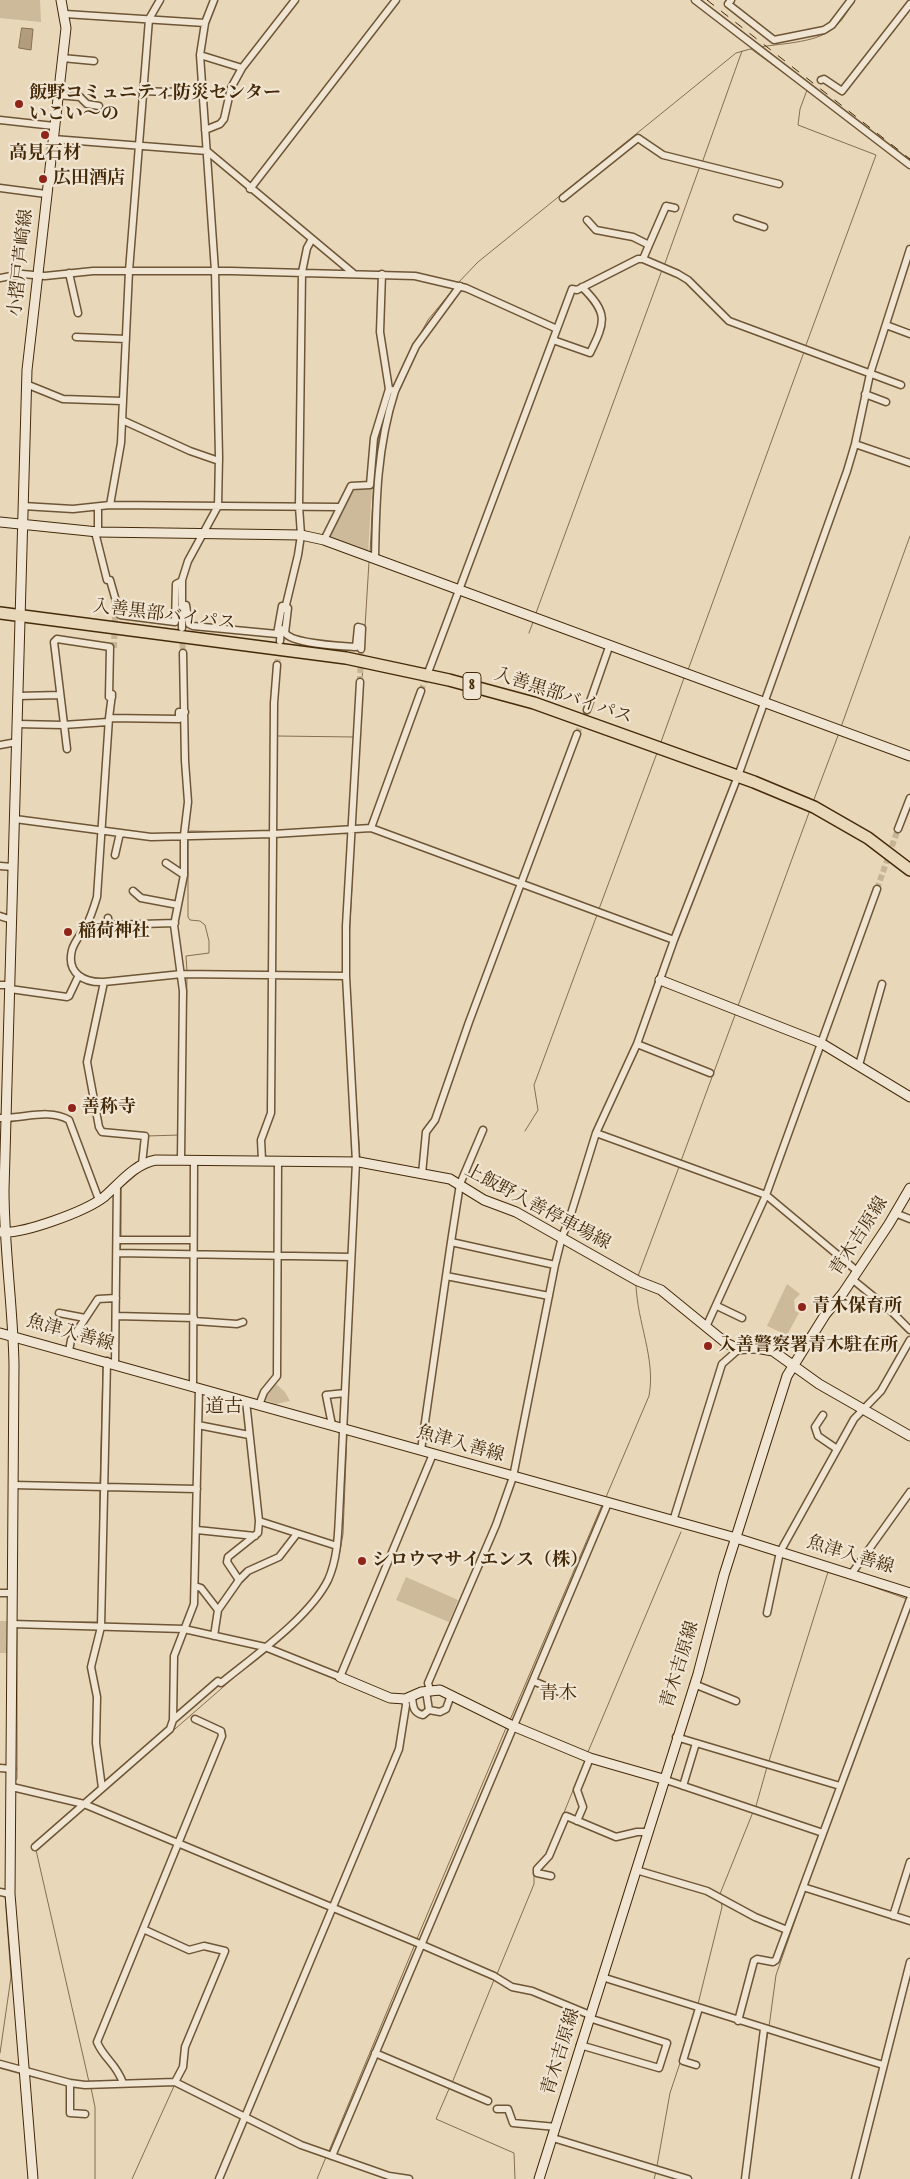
<!DOCTYPE html>
<meta charset="utf-8">
<style>
body{margin:0}
canvas{display:block;background:#e8d7b9}
</style>
<canvas width="910" height="2179"></canvas>
<script>
const c = document.querySelector('canvas').getContext('2d');
c.lineJoin = 'round';
function paint(path, color) {
  c.fillStyle = color;
  c.fill(path, 'evenodd');
}
function strokePath(path, color, width, dash) {
  c.strokeStyle = color;
  c.lineWidth = width;
  c.lineCap = dash ? 'butt' : 'round';
  c.setLineDash(dash || []);
  c.stroke(path);
}
function write(font, color, halo, rows, align = 'center') {
  c.font = font + ' "IM FELL English","Noto Serif JP",serif';
  c.lineWidth = 4.5;
  c.setLineDash([]);
  c.textBaseline = 'middle';
  c.strokeStyle = halo;
  c.fillStyle = color;
  for (const [text, x, y, turn = 0] of rows) {
    c.save();
    c.translate(x, y);
    c.rotate((+turn || 0) * Math.PI / 180);
    c.textAlign = isNaN(turn) ? turn : align;
    if (halo) c.strokeText(text, 0, 0);
    c.fillText(text, 0, 0);
    c.restore();
  }
}
paint(new Path2D(`
 M0,0H40L41,22L0,18Z
 M372,487L368,554L327,539L352,488Z
 M787,1284L800,1294L794,1300L795,1311L799,1313L787,1335L767,1326Z
 M276,1384L285,1392L290,1401L276,1404L265,1400L266,1394Z
 M406,1577L458,1600L449,1622L396,1600Z
 M0,1621H9V1653H0Z`), '#ccba9b');
const water = new Path2D(`
 M22,28L33,29L31,50L19,48Z`);
paint(water, '#b19c7d');
strokePath(water, '#866e4f', 1);
strokePath(new Path2D(`
 M760,47C784,43 819,43 836,26C844,19 849,8 855,0
 M751,49L807,90L800,109L798,125L876,155L806,345
 M702,163L742,51
 M664,266L700,166
 M457,284L478,262L736,53L754,48
 M407,358L428,320L455,287
 M388,404L390,396
 M376,448L380,430
 M370,553L375,459
 M536,613L662,270
 M365,627L369,562
 M529,633L533,622
 M688,670L804,352
 M362,680L363,666
 M841,727L910,536
 M276,736L354,737
 M661,742L684,678
 M813,802L839,733
 M270,832V823
 M189,833L190,831L241,832
 M599,909L657,753
 M349,942L353,866
 M187,971L186,956L209,953V941L205,925L200,921L190,920L188,917V840
 M738,1006L810,810
 M351,1016L360,1159
 M525,1131L538,1110L534,1085L597,915
 M184,1135L187,978
 M147,1136L180,1135
 M681,1161L735,1015
 M357,1209L359,1166
 M121,1239V1188L142,1170
 M120,1251L121,1243
 M638,1276L679,1167
 M119,1300L120,1255
 M82,1360L103,1367L100,1485
 M347,1426L355,1248
 M606,1497L649,1396C656,1358 637,1323 636,1284
 M339,1556L343,1534L347,1433
 M99,1573L100,1489
 M857,1581L907,1599
 M312,1608L325,1592L337,1562
 M61,1622H98
 M510,1720L602,1505
 M588,1752L681,1532
 M769,1761L828,1572L834,1573
 M15,1782L17,1778V1626
 M90,1803L245,1668
 M756,1806L767,1767
 M563,1815L585,1761
 M39,1847L86,1807
 M36,1850L89,2082
 M807,1886L813,1868
 M720,1894L753,1812
 M416,1941L506,1728
 M497,1974L534,1884V1867L544,1857
 M698,2004L722,1907L721,1901
 M769,2027L776,1975L805,1892
 M0,2053L11,1977L5,1895
 M186,2063L187,2055
 M761,2077L768,2031
 M452,2083L494,1980
 M91,2088L95,2107V2179
 M449,2089L436,2119L514,2153L515,2179
 M329,2151L415,1944
 M657,2166L670,2093L681,2060
 M132,2179L175,2084
 M317,2179L326,2157
 M654,2179L656,2172`), '#866e4f', 1);
strokePath(new Path2D(`
 M182,634L183,653
 M114,648L115,616
 M277,665L279,647
 M360,682L361,649
 M421,691L428,673
 M577,734L587,710
 M877,889L898,829`), '#c7b496', 6, [6, 3]);
const street = new Path2D(`
 M695,0L910,165
 M731,0L728,4L774,40L824,30L832,25L851,0
 M65,14L205,23
 M200,55L242,68L295,0
 M62,58L94,61
 M821,80L824,79L842,91L910,4
 M142,91L168,92L202,89
 M57,95L80,97L87,104L99,106
 M0,120L54,126
 M205,130L220,124L224,119L231,88L242,68
 M53,139L207,151L353,273
 M0,188L46,194
 M250,189L396,0
 M563,198L638,138L663,155L779,184
 M737,218L764,227
 M587,220L596,230L633,237L649,245L643,259
 M649,245L666,206L675,208
 M69,273L78,313
 M382,274L380,332L389,389
 M0,278L22,274L45,276L93,271H231L415,276L466,288L557,329
 M886,325L910,334
 M76,337L126,339
 M553,340L590,353C606,321 608,313 582,287
 M26,384L63,399L122,401
 M395,391L416,346L460,286
 M865,394L886,402
 M122,420L190,451L219,461
 M855,444L910,463
 M110,505L121,443L129,271L149,19L160,0
 M23,506L73,509L110,505L339,507
 M98,507V532
 M95,532L107,580H110L120,615L175,622L176,584L182,581
 M324,540L351,486L370,485L374,438L389,389L395,391C377,446 376,502 375,559
 M186,605L189,624L193,626L277,634L282,606H286L288,608L285,633C293,644 341,646 356,647L358,627L362,628L361,649
 M285,609L298,555L301,535L299,506L302,272L307,248L312,239
 M182,628V580L188,561L218,506L219,457L215,271L200,55L205,23L214,0
 M280,641L281,629
 M429,670L572,289L577,290L638,259H643L678,274L688,280L729,321L901,385
 M112,694L109,718L179,719V712H185
 M18,696L60,695
 M587,710L609,647
 M109,718L97,897C94,907 91,917 86,926C81,934 74,942 72,950C66,974 85,983 104,982L87,1062L99,1127L102,1132L145,1136L142,1164
 M17,724L63,725L108,722
 M0,745L17,742
 M67,749L54,642L57,639L110,647L109,697H112
 M15,819L151,837L273,834L371,828L674,940
 M371,828L421,691
 M898,829L910,798
 M115,855L120,833
 M166,863L184,875
 M0,866L13,867
 M133,891L141,898L178,905
 M0,916L12,920
 M108,918L109,925L175,923
 M104,982L182,974L346,976
 M0,985H10
 M10,989L67,997L69,996L78,977
 M637,1044L710,1073
 M859,1065L882,984
 M0,1118C22,1119 49,1108 69,1120L99,1200
 M483,1130L460,1184L451,1242L555,1265
 M596,1133L766,1195L857,1271
 M181,1159L183,991L174,925L184,875V835L188,802L185,761L183,653
 M262,1160L261,1140L271,1113L274,703L277,665
 M422,1174L426,1132L435,1120L469,1022L577,734
 M895,1213L910,1219
 M118,1240H193
 M451,1242L446,1276L549,1296
 M118,1253L351,1257
 M852,1279L890,1310L910,1330
 M717,1306L742,1318
 M59,1313L85,1318
 M116,1316L194,1318
 M194,1321L237,1324L243,1322
 M706,1327L766,1195L877,889
 M69,1351L71,1340L98,1299L116,1298
 M115,1364L117,1184
 M193,1385L194,1160
 M246,1401L259,1521
 M259,1405L264,1392L277,1376L278,1161
 M823,1415L815,1427L818,1436L837,1449
 M198,1425L249,1435
 M332,1425L326,1395L345,1393
 M421,1450L446,1276
 M13,1485L197,1489
 M673,1521L722,1364L739,1349
 M197,1530L255,1536
 M852,1573L910,1492
 M239,1580L248,1571L279,1557L296,1535
 M195,1586L201,1588L218,1610L239,1580L227,1562L228,1557L258,1533L259,1521L337,1546
 M0,1593H12
 M767,1613L780,1552L854,1419L881,1391L910,1340
 M12,1624L184,1629L265,1647L340,1677L433,1454
 M214,1636L218,1610
 M533,1681L567,1695
 M694,1684L736,1701
 M430,1690L428,1683L496,1525L513,1477L555,1265L562,1237L570,1217L596,1133L637,1044L674,940L738,776L847,471L855,444L870,374L910,249
 M426,1691L429,1710L440,1712L446,1709L451,1695
 M412,1697C413,1706 413,1713 423,1715L429,1710
 M173,1720L174,1656L194,1604L199,1388
 M676,1737L840,1786
 M0,1768L12,1769
 M663,1779L823,1833
 M683,1786L696,1743
 M12,1787L84,1804L420,1944L494,1976L512,1987L532,1991L590,2015
 M102,1788L96,1743L97,1697L91,1667L101,1627L107,1361
 M577,1821L583,1807L577,1790L590,1758
 M35,1847L170,1729L173,1720L218,1681L221,1683C254,1656 309,1618 328,1580C337,1560 338,1538 339,1516L356,1162L346,976V926L360,682
 M636,1870L707,1891L755,1917L787,1930
 M551,1876L537,1873V1869L549,1856L566,1816L616,1837L637,1832H647
 M803,1887L910,1921
 M0,1892L10,1894
 M893,1916L910,1862
 M143,1929L189,1950L204,1946L225,1951L185,2047L183,2067L175,2082
 M602,1977L883,2065
 M738,2021L754,1961L757,1959L773,1962L776,1960L910,1599
 M580,2045L659,2068L667,2043L589,2018
 M375,2053L488,2101
 M0,2064L70,2083L85,2085L175,2082L301,2145L389,2176L409,2179
 M696,2065L683,2061L699,2008
 M70,2083V2113L85,2114
 M123,2083C116,2063 104,2059 97,2042L222,1736L221,1731L195,1719
 M497,2109H508L513,2123L556,2127
 M553,2138L688,2179
 M332,2156L608,1503
 M219,2179L399,1749L406,1705L405,1699
 M745,2179L764,2029
 M855,2179L910,1962`);
const secondary = new Path2D(`
 M0,522L98,532L301,535L324,540L910,756
 M660,980L821,1043L910,1097
 M0,1232C22,1235 86,1211 104,1197C120,1183 134,1164 156,1160L359,1162L450,1179L484,1200L516,1212L638,1281L661,1290L726,1343L739,1349L756,1348L773,1351L819,1384L910,1436
 M0,1333L736,1538L910,1593
 M340,1677L390,1698L405,1699L421,1692L440,1690L513,1726L590,1758L663,1779
 M33,2179L10,1894L14,1365C13,1306 4,1249 4,1190L27,370L66,28L61,0
 M539,2179L698,1674L724,1575L787,1376L825,1315L843,1293L889,1224L910,1188`);
const highway = new Path2D(`
 M0,613L346,658L449,680L534,703L754,782L814,807L868,838L910,870`);
strokePath(street, '#6e5535', 9);
strokePath(secondary, '#452a09', 11);
strokePath(highway, '#452a09', 14);
strokePath(street, '#f0e5d2', 6);
strokePath(secondary, '#f0e5d2', 9);
strokePath(highway, '#e8d7b9', 11);
strokePath(new Path2D(`
 M707,0L910,159`), '#452a09', 1, [9, 9]);
for (const [x, y, r, color] of [
 [19,104,5,"#8f2418"],
 [45,135,5,"#8f2418"],
 [43,179,5,"#8f2418"],
 [68,932,5,"#8f2418"],
 [72,1108,5,"#8f2418"],
 [802,1307,5,"#8f2418"],
 [708,1346,5,"#8f2418"],
 [362,1561,5,"#8f2418"]
]) {
  const dot = new Path2D();
  dot.arc(x, y, r, 0, 2 * Math.PI);
  c.fillStyle = color;
  c.fill(dot);
  strokePath(dot, '#f0e5d2', 2);
}
for (const [x, y, w] of [
 [472,686,18]
]) {
  const box = new Path2D();
  box.roundRect(x - w / 2, y - 13.5, w, 27, 4);
  c.fillStyle = '#f0e5d2';
  c.fill(box);
  strokePath(box, '#452a09', 1);
}
write('bold 16px', '#452a09', null, [
 ["8",472,686]
]);
write('bold 18px', '#452a09', '#f0e5d2', [
 ["飯野コミュニティ防災センター",29,94],
 ["いこい～の",29,115],
 ["高見石材",45,154,"center"],
 ["広田酒店",53,179],
 ["稲荷神社",78,932],
 ["善称寺",82,1108],
 ["青木保育所",812,1307],
 ["入善警察署青木駐在所",718,1346],
 ["シロウマサイエンス（株）",372,1561]
], 'left');
write('18px', '#452a09', '#f0e5d2', [
 ["小摺戸芦崎線",22,263,-84],
 ["入善黒部バイパス",164,616,7],
 ["入善黒部バイパス",563,697,18],
 ["上飯野入善停車場線",537,1208,28],
 ["青木吉原線",860,1237,-57],
 ["魚津入善線",70,1334,16],
 ["魚津入善線",460,1445,16],
 ["魚津入善線",850,1556,17],
 ["青木吉原線",681,1665,-73],
 ["青木吉原線",562,2052,-73]
]);
write('19px', '#452a09', '#f0e5d2', [
 ["道古",224,1408],
 ["青木",558,1695]
]);
</script>
